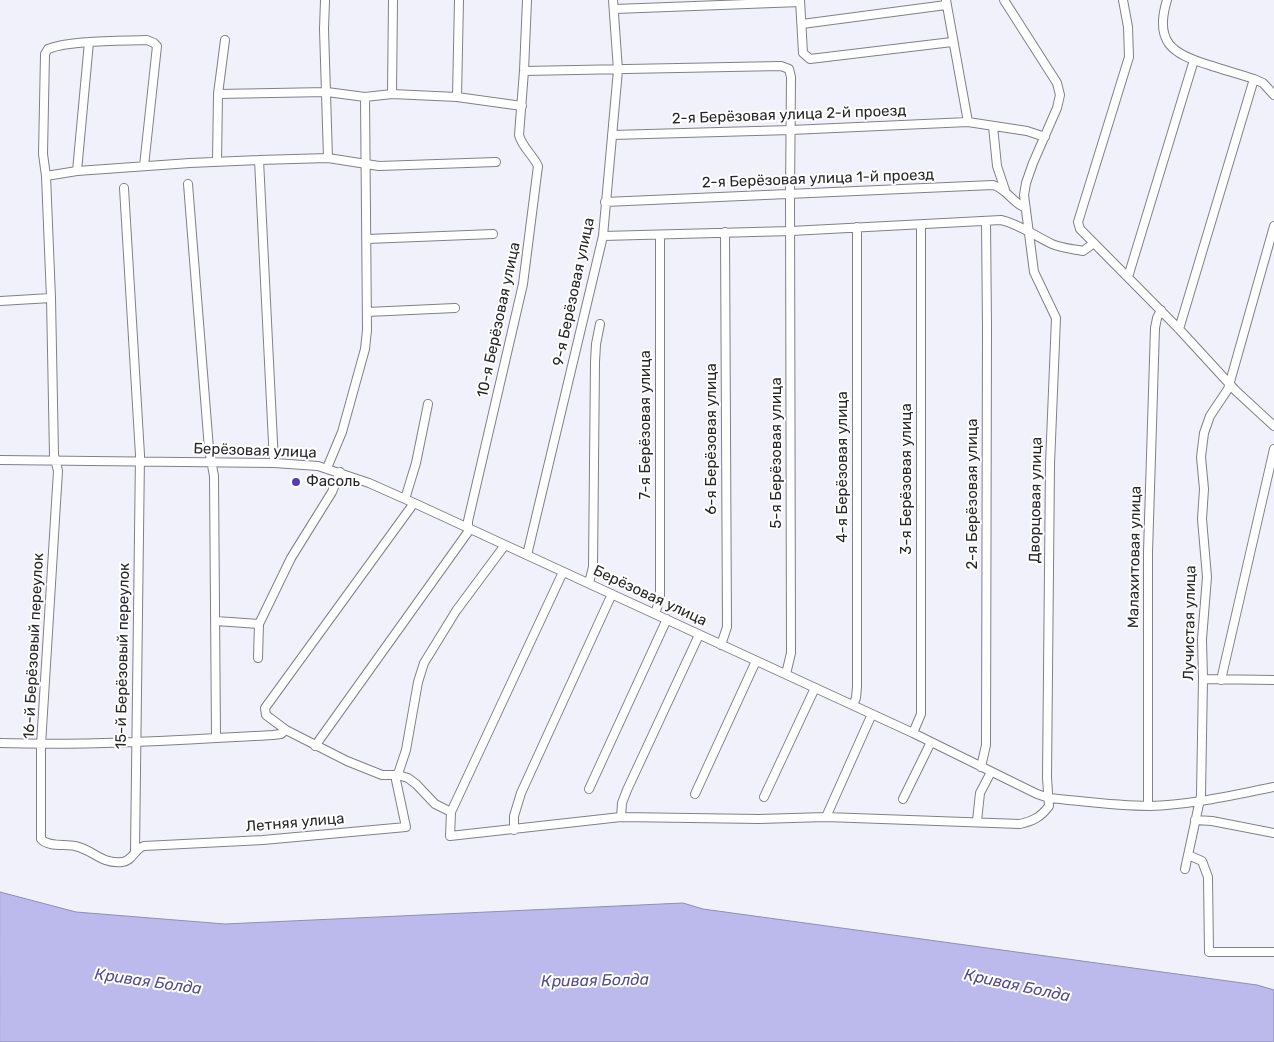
<!DOCTYPE html>
<meta charset="utf-8">
<style>
body{margin:0}
canvas{display:block;background:#f1f1fc}
</style>
<canvas width="1274" height="1042"></canvas>
<script>
const c = document.querySelector('canvas').getContext('2d');
c.lineJoin = 'round';
function paint(path, color) {
  c.fillStyle = color;
  c.fill(path, 'evenodd');
}
function strokePath(path, color, width, dash) {
  c.strokeStyle = color;
  c.lineWidth = width;
  c.lineCap = dash ? 'butt' : 'round';
  c.setLineDash(dash || []);
  c.stroke(path);
}
function write(font, color, halo, rows, align = 'center') {
  c.font = font + ' Rubik,sans-serif';
  c.lineWidth = 4;
  c.setLineDash([]);
  c.textBaseline = 'middle';
  c.strokeStyle = halo;
  c.fillStyle = color;
  for (const [text, x, y, turn = 0] of rows) {
    c.save();
    c.translate(x, y);
    c.rotate((+turn || 0) * Math.PI / 180);
    c.textAlign = isNaN(turn) ? turn : align;
    if (halo) c.strokeText(text, 0, 0);
    c.fillText(text, 0, 0);
    c.restore();
  }
}
const water = new Path2D(`
 M0,892L76,912L225,924L683,903L703,909L1257,985L1274,990V1042H0Z`);
paint(water, '#bcbaed');
strokePath(water, '#8f8eb3', 1);
const minor = new Path2D(`
 M325,0L324,29L328,158
 M800,0L803,53L810,59L952,42
 M946,0L968,122
 M1123,0L1128,27L1129,57L1078,222L1080,229L1179,329L1236,391L1274,426
 M1167,0C1154,42 1172,54 1209,65C1224,70 1239,74 1254,79L1263,83L1274,95
 M615,9L800,2
 M802,24L946,5
 M524,71L781,66L789,69L791,77L790,194L791,653L786,674
 M218,94L327,92L365,97L392,94L457,97L522,106
 M392,94L393,0
 M457,97L459,0
 M993,126L997,166L1005,190
 M612,135L791,130L968,122L1027,131L1045,137
 M259,160L274,463
 M217,162L218,94L225,40
 M496,162L379,166L328,158L259,160L190,163L77,171L46,176L51,298L54,455L58,471L41,745V839C48,847 64,844 75,846C94,850 100,864 122,862C133,861 134,849 144,846L263,840L406,827L396,780L406,750L418,682L424,663L456,611L505,545
 M77,171L89,42
 M46,176L43,154L45,54L48,49C70,40 121,41 147,40L154,43L157,46L144,166
 M188,184L209,449L214,476L216,738
 M124,188L140,455L135,851
 M605,202L993,185C1007,189 1012,202 1024,207
 M603,236L791,231L1001,220C1019,224 1035,236 1052,244C1061,248 1073,249 1083,251L1094,243
 M367,239L493,234
 M1128,277L1194,60
 M0,301L51,298
 M367,312L455,308
 M1179,329L1254,79
 M0,460L274,463L318,466L369,483L414,503L913,733L1037,794L1049,798C1082,801 1116,806 1149,806C1191,805 1233,795 1274,787
 M327,468L342,432L365,349L367,330L365,97
 M405,499L416,463L428,404
 M414,503L265,708L266,715L286,730L347,761L382,775H398L408,778L416,784L435,804L451,812L450,836L621,817L759,819L826,817L1020,824C1033,821 1041,817 1049,806L1047,778L1050,464L1056,318L1034,272L1024,195L1026,183L1033,163L1057,108L1060,95L1057,83L1004,0
 M527,555L603,236L618,70L613,0
 M589,583L593,567L595,362L596,344L600,324
 M655,614L660,598V235
 M216,621L259,624
 M721,645L727,627L725,232
 M258,658L259,624L291,558L332,492L340,472
 M1203,679L1274,680
 M1221,680L1274,449
 M853,705L856,698L857,687V227
 M913,733L921,714V225
 M0,743C91,746 182,740 273,735L281,734L286,730
 M315,746L468,532V521L523,284L538,166C533,155 522,147 519,135L524,71L527,0
 M981,767L986,745L987,327L986,221
 M589,789L667,619
 M695,794L756,661
 M764,797L815,688
 M903,799L931,742
 M1148,806V552L1155,328L1157,318L1161,310
 M451,812L563,572
 M621,817L622,803L627,790L699,635
 M826,817L872,714
 M1195,820L1212,821L1274,833
 M977,821L980,793L991,772
 M514,830V816L521,793L612,594
 M1188,855L1202,861L1208,877L1209,952H1274
 M1185,869L1201,795L1203,679L1202,639L1207,577L1202,519L1204,489L1201,457L1204,433L1210,416L1228,389L1274,226`);
strokePath(minor, '#80808a', 10);
strokePath(minor, '#fff', 8);
for (const [x, y, r, color] of [
 [296,482,5,"#553cb4"]
]) {
  const dot = new Path2D();
  dot.arc(x, y, r, 0, 2 * Math.PI);
  c.fillStyle = color;
  c.fill(dot);
  strokePath(dot, '#fff', 2);
}
write('15px', '#27272b', '#fff', [
 ["2-я Берёзовая улица 2-й проезд",789,115,-2],
 ["2-я Берёзовая улица 1-й проезд",818,179,-2],
 ["9-я Берёзовая улица",574,292,-78],
 ["10-я Берёзовая улица",499,320,-78],
 ["7-я Берёзовая улица",646,425,-90],
 ["6-я Берёзовая улица",712,439,-90],
 ["Берёзовая улица",255,451,2],
 ["5-я Берёзовая улица",777,453,-90],
 ["4-я Берёзовая улица",843,467,-90],
 ["3-я Берёзовая улица",907,479,-90],
 ["2-я Берёзовая улица",973,494,-90],
 ["Дворцовая улица",1036,500,-89],
 ["Малахитовая улица",1135,557,-89],
 ["Берёзовая улица",650,596,25],
 ["Лучистая улица",1190,623,-89],
 ["16-й Берёзовый переулок",34,646,-87],
 ["15-й Берёзовый переулок",123,656,-89],
 ["Летняя улица",295,823,-5]
]);
write('15px', '#27272b', '#fff', [
 ["Фасоль",306,482]
], 'left');
write('italic 16px', '#534c8b', '#fff', [
 ["Кривая Болда",595,981,-1],
 ["Кривая Болда",148,982,8],
 ["Кривая Болда",1017,986,12]
]);
</script>
